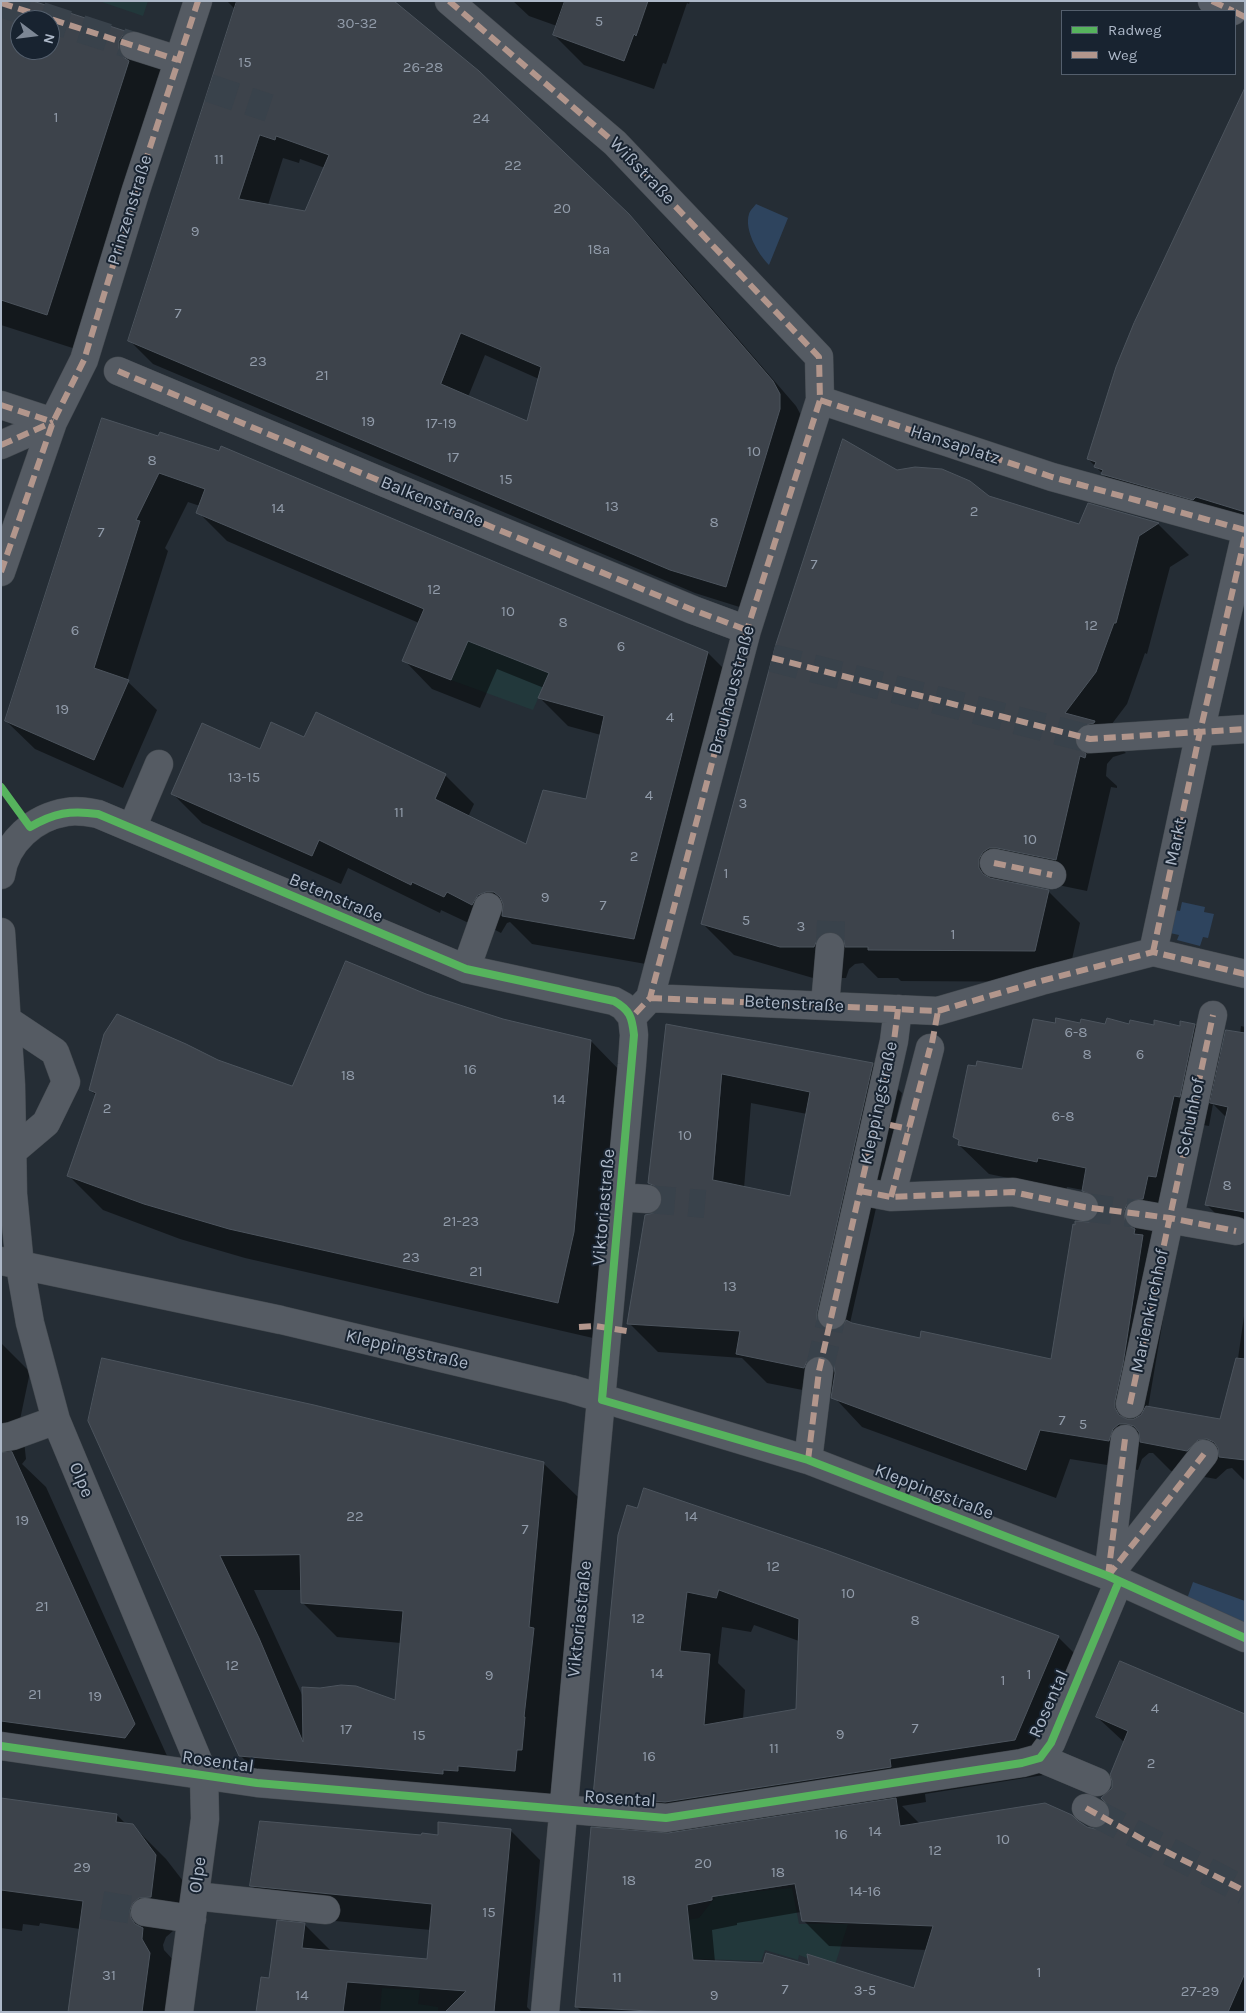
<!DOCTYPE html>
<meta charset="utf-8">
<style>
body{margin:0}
#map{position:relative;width:1246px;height:2013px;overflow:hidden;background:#252d35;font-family:Karla,sans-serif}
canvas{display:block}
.frame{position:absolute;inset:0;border:2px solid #adb8c8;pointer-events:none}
.legend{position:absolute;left:1061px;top:10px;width:175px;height:65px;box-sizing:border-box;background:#182330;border:1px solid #545f6d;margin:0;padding:6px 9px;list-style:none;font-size:15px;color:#adb8c8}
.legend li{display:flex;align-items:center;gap:10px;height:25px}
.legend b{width:25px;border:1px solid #545f6d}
.north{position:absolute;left:10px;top:10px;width:50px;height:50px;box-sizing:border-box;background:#182330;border:1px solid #545f6d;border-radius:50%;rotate:105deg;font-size:14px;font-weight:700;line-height:20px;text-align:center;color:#adb8c8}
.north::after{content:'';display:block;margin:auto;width:18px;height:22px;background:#7d8795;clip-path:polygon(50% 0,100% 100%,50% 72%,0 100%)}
</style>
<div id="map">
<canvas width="1246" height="2013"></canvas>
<div class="frame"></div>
<ul class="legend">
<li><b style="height:6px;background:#56b35d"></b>Radweg</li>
<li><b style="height:6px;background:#b2968c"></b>Weg</li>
</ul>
<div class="north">N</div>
</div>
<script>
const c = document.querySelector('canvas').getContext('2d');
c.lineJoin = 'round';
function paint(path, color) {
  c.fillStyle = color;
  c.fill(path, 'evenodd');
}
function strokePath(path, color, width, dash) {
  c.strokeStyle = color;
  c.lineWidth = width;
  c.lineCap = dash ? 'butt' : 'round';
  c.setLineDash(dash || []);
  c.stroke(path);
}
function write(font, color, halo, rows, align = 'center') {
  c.font = font + ' Karla,sans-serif';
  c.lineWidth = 4;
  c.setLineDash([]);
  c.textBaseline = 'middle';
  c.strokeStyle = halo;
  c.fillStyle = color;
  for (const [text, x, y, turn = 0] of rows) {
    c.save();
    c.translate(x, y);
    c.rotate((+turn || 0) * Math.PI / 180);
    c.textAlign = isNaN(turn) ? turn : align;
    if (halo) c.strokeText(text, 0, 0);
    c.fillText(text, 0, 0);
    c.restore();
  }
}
paint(new Path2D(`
 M99,1H148L143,16Z
 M468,641L549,673L533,710L451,680Z
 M792,1888L799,1924H848L834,1968L799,1955L798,1960L765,1950L761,1961L673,1958L674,1922L699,1918L717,1895Z
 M382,1988L420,1990L418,2004L438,2007V2012H380Z`), '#22383b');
paint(new Path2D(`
 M756,204L788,218L769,265C758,254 744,230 749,214C750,210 755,206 756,204Z
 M1182,902L1205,907L1204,912L1214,914L1208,938L1203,937L1200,946L1177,940L1179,935L1170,933L1175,910L1180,911Z
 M1193,1582L1245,1601V1624L1183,1610Z`), '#2e445e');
paint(new Path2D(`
 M1,1H29L127,33L164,70L157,79L156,88L85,352L1,325ZM20,20H50V50H20Z
 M227,1H392L628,214L652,239L796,406L803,419L749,610L695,593L153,364L129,340L236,10ZM283,158L299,163L300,159L325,168L306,213L268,205ZM485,355L539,379L527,423L468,397Z
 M513,1H690L689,4L687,3L666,64L663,63L654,89L584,65L554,35L557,26L529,16Z
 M1245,92V535L1136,507L1088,459Z
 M103,420L708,653L737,682L663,967L532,944L510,922L507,923L501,933L476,920L473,925L441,910L440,913L348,868L341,884L202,823L173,794L260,750L305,739L445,775L474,804L468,817L527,846L587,800L601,735L568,726L540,698L544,688L497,669L480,708L432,689L404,660L419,623L227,541L198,512L200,506L188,502L165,548L168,551L127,681L157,710L123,788L35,749L6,721Z
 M896,471L1080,525L1089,505L1158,524L1189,555L1170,567L1147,654L1145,653L1127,704L1105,733L1126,753L1113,757L1107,764L1106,776L1117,786V788L1111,787L1087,891L1029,879H1021L1013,884L1048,891L1080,923L1067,982L901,981L898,978H878L863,963L855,964L849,969L846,978H813L734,955L702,923Z
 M425,995L503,1020L591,1041L626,1077L609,1267L593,1338L245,1258L180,1239L103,1210L68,1175L97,1096L90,1090L218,1061L292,1087Z
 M1056,1024L1181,1027L1195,1025L1222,1053L1240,1034L1241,1026L1245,1027V1236L1237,1235L1206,1204L1227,1118L1213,1104L1209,1126L1203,1125L1172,1266L1148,1408L1221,1420L1234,1387L1245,1309V1481L1232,1468L1227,1469L1216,1479L1171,1471L1153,1453H1149L1142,1459L1138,1470L1070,1459L1056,1498L862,1427L833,1396L767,1383L742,1358L658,1352L629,1323L655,1214L661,1208L663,1196L650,1183L667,1025L872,1064L902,1093L850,1323L921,1339L1052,1360L1089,1223L1096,1219L1100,1208L1083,1190L1067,1187L1066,1190L989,1174L959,1145L960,1142L955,1137L1023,1071ZM751,1103L807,1114L791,1198L744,1188Z
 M1,1343L30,1372L17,1434L24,1441L26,1459L22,1464L46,1487L168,1758L1,1750Z
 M89,1421L543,1463L579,1498L550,1806L275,1791L240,1755ZM254,1590H302V1602L337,1637L401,1643L396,1702L303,1697Z
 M620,1535L1058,1637L1094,1673L1050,1774L925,1794L926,1802L902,1806L920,1824L1079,1823L1095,1830L1103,1828L1110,1821L1113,1788L1125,1743L1097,1717L1245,1716V2012H582L577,2007L631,1832L595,1796ZM754,1625L799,1641L797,1710L743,1719L745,1690L718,1663L722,1627L751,1632ZM801,1912L803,1920L829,1946L927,1950L915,1990L811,1967L715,1962L712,1930L737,1925V1923Z
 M1,1799L117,1815L126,1824L132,1825L166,1859L190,1890L184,1930L173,1931L166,1937L163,1945L164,1950L176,1963L180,2012H70L80,1929L40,1923L39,1926L23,1924L22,1931L1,1928Z
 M510,1830L540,1860L527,2007L532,2012H258L270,1980L305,1925L332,1952L428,1960L431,1930L282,1916L252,1886L439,1837Z`), '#0007');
const building = new Path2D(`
 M1,1H33L128,32L123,35L119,41V49L122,56L129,61L47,315L1,300ZM20,20H50V50H20Z
 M237,1H394L479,71L629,214L773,381L780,394V409L726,587L670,570L128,341ZM260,135L275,140L276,136L329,155L305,211L239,199ZM461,333L541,367L527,421L441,384Z
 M565,1H648L636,36L634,34L624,61L553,35Z
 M1245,88V512L1196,497L1193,500L1101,474L1103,470L1094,467L1096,462L1087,459L1116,367L1134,323Z
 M102,418L158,436L160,432L219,451L221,446L708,652L634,939L502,916L503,904L500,897L494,892H486L478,895L472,905L447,892L444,897L412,882L411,885L319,840L312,856L171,794L202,723L260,749L271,722L304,737L316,712L446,774L435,799L526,844L543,790L586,799L604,716L538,698L549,673L468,641L451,680L402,661L424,609L196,513L205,489L159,473L136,520L140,521L94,668L129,680L94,760L5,721Z
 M843,439L897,470L915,467L942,469L970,481L989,496L1079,524L1088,503L1159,523L1139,536L1116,623H1114L1096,672L1065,713L1095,721L1094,723L1082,726L1076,733L1074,740L1077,747L1086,754L1085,758L1080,756L1056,860L997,848H989L983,852L979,859V868L983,874L990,878L1049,890L1035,951L868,950V947H845L844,940L839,935L831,931L823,933L818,938L814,947H780L701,924L776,644Z
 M346,961L426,994L503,1019L591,1040L574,1232L558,1303L229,1229L144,1204L67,1176L96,1093L89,1090L104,1034L117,1014L186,1044L218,1060L292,1086Z
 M1056,1018L1080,1023L1081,1019L1105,1024L1107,1018L1129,1024L1130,1020L1154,1025V1020L1180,1026V1021L1195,1024L1180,1097L1174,1096L1156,1177L1148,1176L1143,1199L1133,1200L1127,1204L1124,1211L1125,1220L1129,1226L1135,1229L1134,1234L1143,1235L1123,1364L1115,1401V1408L1119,1415L1127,1419H1134L1141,1415L1146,1406L1220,1419L1236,1358L1245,1359V1460L1219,1457L1218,1448L1214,1442L1207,1439L1198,1440L1187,1451L1140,1442L1139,1432L1134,1426L1126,1424H1119L1113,1429L1109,1441L1040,1430L1026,1470L831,1398L835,1373L834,1365L829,1359L821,1356L812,1357L807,1361L804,1368L736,1354L740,1331L627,1324L645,1215L654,1213L660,1207L662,1201L661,1192L655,1186L648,1183L666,1024L873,1063L817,1312V1320L822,1327L828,1330H836L843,1326L846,1320L852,1323L920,1338L921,1331L1051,1359L1073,1224L1075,1225V1221L1089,1222L1096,1217L1099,1210V1203L1095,1196L1082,1191L1086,1168L1038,1158L1037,1162L958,1145L959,1140L953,1137L968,1065L976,1066L977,1061L1022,1069L1033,1019L1055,1023ZM722,1074L810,1092L790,1196L713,1180Z
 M1226,1030L1245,1033V1212L1205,1205L1228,1107L1210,1103Z
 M102,1358L314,1405L544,1462L529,1627L534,1628L524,1717H525L522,1750H517L515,1771L458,1766V1771L443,1770V1774L239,1756L88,1421ZM300,1555L301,1603L403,1611L395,1700L356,1686L341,1685L320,1688L302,1687L303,1742L259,1638L220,1556Z
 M12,1452L135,1724L125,1738L1,1721V1453Z
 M644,1488L826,1550L1059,1636L1015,1740L890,1759L891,1767L665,1802L593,1796L618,1535L627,1505L637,1508ZM719,1590L799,1619L796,1709L704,1725L710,1654L680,1651L687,1592L716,1598Z
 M1120,1661L1245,1714V1973L1228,2012H668L575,2007L591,1827L668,1833L896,1798L900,1826L1045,1803L1072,1815L1078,1821L1087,1827L1095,1829L1103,1827L1109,1820L1111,1812L1108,1805L1101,1798L1112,1788V1781L1110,1775L1128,1731L1096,1717ZM795,1884L802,1921L933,1926L914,1988L807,1954L809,1965L766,1953L763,1963L693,1960L687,1905L712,1900V1897Z
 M1,1798L117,1814L116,1822L133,1824L156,1855L151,1897L139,1898L133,1903L130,1910L131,1918L135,1924L143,1928L142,1939L150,1953L142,2012H68L83,1901L1,1890Z
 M260,1821L421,1835L422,1833L438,1835V1822L511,1829L494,2012H445L466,1991L347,1982L343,2012H256L261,1977L269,1978L277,1920L305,1923L302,1948L427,1959L432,1904L250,1886Z`);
paint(building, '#3d434b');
strokePath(building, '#4c545d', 1);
strokePath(new Path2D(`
 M1,3L134,46
 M209,88L269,108
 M772,658L1090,739
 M830,947L831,921
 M647,1199L705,1204
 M1084,1207L1139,1214
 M819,1371L832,1315
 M1095,1813L1245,1891
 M102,1905L145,1912`), '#39424b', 28, [28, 14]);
const minor = new Path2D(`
 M449,1L615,143L819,357L820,400L747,630L650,998L632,1017
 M1212,1L1233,11
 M134,46L178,60
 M118,371L385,483L693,610L747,630
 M820,400L1052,477L1245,530
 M1,405L53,422
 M1,445L53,422
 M1,572L53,422L84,360L136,190L198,1
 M1090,739L1245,729
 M132,828L159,764
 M994,863L1052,875
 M1,875C6,842 34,817 67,812C77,810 87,812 98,814L466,969L614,1001L623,1006L632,1017
 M1,932L11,1085L13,1194L20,1266L30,1323L56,1420L204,1775L205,1819L179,2012
 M1153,952L1200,732L1245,537
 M466,969L488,907
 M650,998L938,1011L1041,981L1153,952L1245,974
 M825,1005L830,947
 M7,1020L55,1052L66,1082L46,1123L13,1151
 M860,1191L891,1197L1013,1192L1084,1207
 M620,1197L647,1199
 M891,1197L930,1048
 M1139,1214L1236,1231
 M1,1261L281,1320L571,1389L808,1460L1108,1576L1245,1638
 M832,1315L894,1041L898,1009
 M1130,1404L1213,1015
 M1,1438L12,1436L56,1420
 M808,1460L819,1371
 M1108,1576L1204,1454
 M1108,1576L1125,1439
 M1,1746L257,1783L666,1818L1022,1763L1040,1758L1051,1743L1119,1581
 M1040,1758L1097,1782
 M1086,1808L1095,1813
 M195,1896L326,1910
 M145,1912L192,1919
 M545,2012C572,1696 604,1380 632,1064L634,1035L632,1017`);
strokePath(minor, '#43494f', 29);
strokePath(minor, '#555b63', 28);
strokePath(new Path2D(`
 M449,1L615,143L819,357L820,400L747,630L650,998L632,1017
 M1212,1L1233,11
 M1,3L178,60
 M1235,12L1245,17
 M118,371L385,483L693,610L747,630
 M820,400L1052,477L1245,530
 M1,405L53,422
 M1,445L53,422
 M1,572L53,422L84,360L136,190L198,1
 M772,658L1090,739L1245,729
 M994,863L1052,875
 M1153,952L1200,732L1245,537
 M650,998L938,1011L1041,981L1153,952L1245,974
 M932,1043L938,1011
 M890,1125L909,1129
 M860,1191L891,1197L1013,1192L1084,1207L1170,1218L1236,1231
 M891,1197L930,1048
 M579,1327L595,1326L627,1331
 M1130,1404L1213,1015
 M808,1460L819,1371L894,1041L898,1009
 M1108,1576L1204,1454
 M1108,1576L1125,1439
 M1086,1808L1149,1843L1245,1891`), '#b2968c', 6, [12, 6]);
strokePath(new Path2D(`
 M1,787L30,827C54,813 70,810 98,814L466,969L614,1001C630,1010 632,1017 634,1035L602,1400L808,1460L1108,1576L1245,1638
 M1,1746L257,1783L666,1818L1022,1763L1040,1758L1051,1743L1119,1581`), '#56b35d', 8);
write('15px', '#919ba9', null, [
 ["5",599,22],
 ["30-32",357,24],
 ["15",245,63],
 ["26-28",423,68],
 ["1",56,118],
 ["24",481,119],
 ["11",219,160],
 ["22",513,166],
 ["20",562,209],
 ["9",195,232],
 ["18a",599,250],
 ["7",178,314],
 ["23",258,362],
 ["21",322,376],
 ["19",368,422],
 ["17-19",441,424],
 ["10",754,452],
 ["17",453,458],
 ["8",152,461],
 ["15",506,480],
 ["13",612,507],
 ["14",278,509],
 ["2",974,512],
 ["8",714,523],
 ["7",101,533],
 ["7",814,565],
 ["12",434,590],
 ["10",508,612],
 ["8",563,623],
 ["12",1091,626],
 ["6",75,631],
 ["6",621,647],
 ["19",62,710],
 ["4",670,718],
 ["13-15",244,778],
 ["4",649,796],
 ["3",743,804],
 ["11",399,813],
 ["10",1030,840],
 ["2",634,857],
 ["1",726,874],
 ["9",545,898],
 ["7",603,906],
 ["5",746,921],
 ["3",801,927],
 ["1",953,935],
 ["6-8",1076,1033],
 ["8",1087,1055],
 ["6",1140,1055],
 ["16",470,1070],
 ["18",348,1076],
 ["14",559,1100],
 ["2",107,1109],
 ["6-8",1063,1117],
 ["10",685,1136],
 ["8",1227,1186],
 ["21-23",461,1222],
 ["23",411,1258],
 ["21",476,1272],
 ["13",730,1287],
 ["7",1062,1421],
 ["5",1083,1425],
 ["22",355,1517],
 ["14",691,1517],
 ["19",22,1521],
 ["7",525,1530],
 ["12",773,1567],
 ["10",848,1594],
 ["21",42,1607],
 ["12",638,1619],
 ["8",915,1621],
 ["12",232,1666],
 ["14",657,1674],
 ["1",1029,1675],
 ["9",489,1676],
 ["1",1003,1681],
 ["21",35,1695],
 ["19",95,1697],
 ["4",1155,1709],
 ["7",915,1729],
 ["17",346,1730],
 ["9",840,1735],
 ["15",419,1736],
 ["11",774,1749],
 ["16",649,1757],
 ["2",1151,1764],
 ["14",875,1832],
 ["16",841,1835],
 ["10",1003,1840],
 ["12",935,1851],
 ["20",703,1864],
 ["29",82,1868],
 ["18",778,1873],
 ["18",629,1881],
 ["14-16",865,1892],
 ["15",489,1913],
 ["1",1039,1973],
 ["31",109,1976],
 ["11",617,1978],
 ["7",785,1990],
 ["3-5",865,1991],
 ["27-29",1200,1992],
 ["14",302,1996],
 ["9",714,1996]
]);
write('18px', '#adb8c8', '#182330', [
 ["Wißstraße",642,171,46],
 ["Prinzenstraße",130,210,-73],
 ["Hansaplatz",955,445,18],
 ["Balkenstraße",432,502,22],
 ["Brauhausstraße",732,690,-75],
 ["Markt",1176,842,-78],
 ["Betenstraße",336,898,23],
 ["Betenstraße",794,1004,3],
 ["Kleppingstraße",879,1103,-78],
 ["Schuhhof",1191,1117,-78],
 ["Viktoriastraße",604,1207,-85],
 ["Marienkirchhof",1150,1311,-78],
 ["Kleppingstraße",407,1350,13],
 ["Olpe",81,1480,67],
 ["Kleppingstraße",934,1492,21],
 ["Viktoriastraße",580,1619,-84],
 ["Rosental",1049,1704,-66],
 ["Rosental",218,1762,8],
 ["Rosental",620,1799,4],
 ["Olpe",198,1875,-82]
]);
</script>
